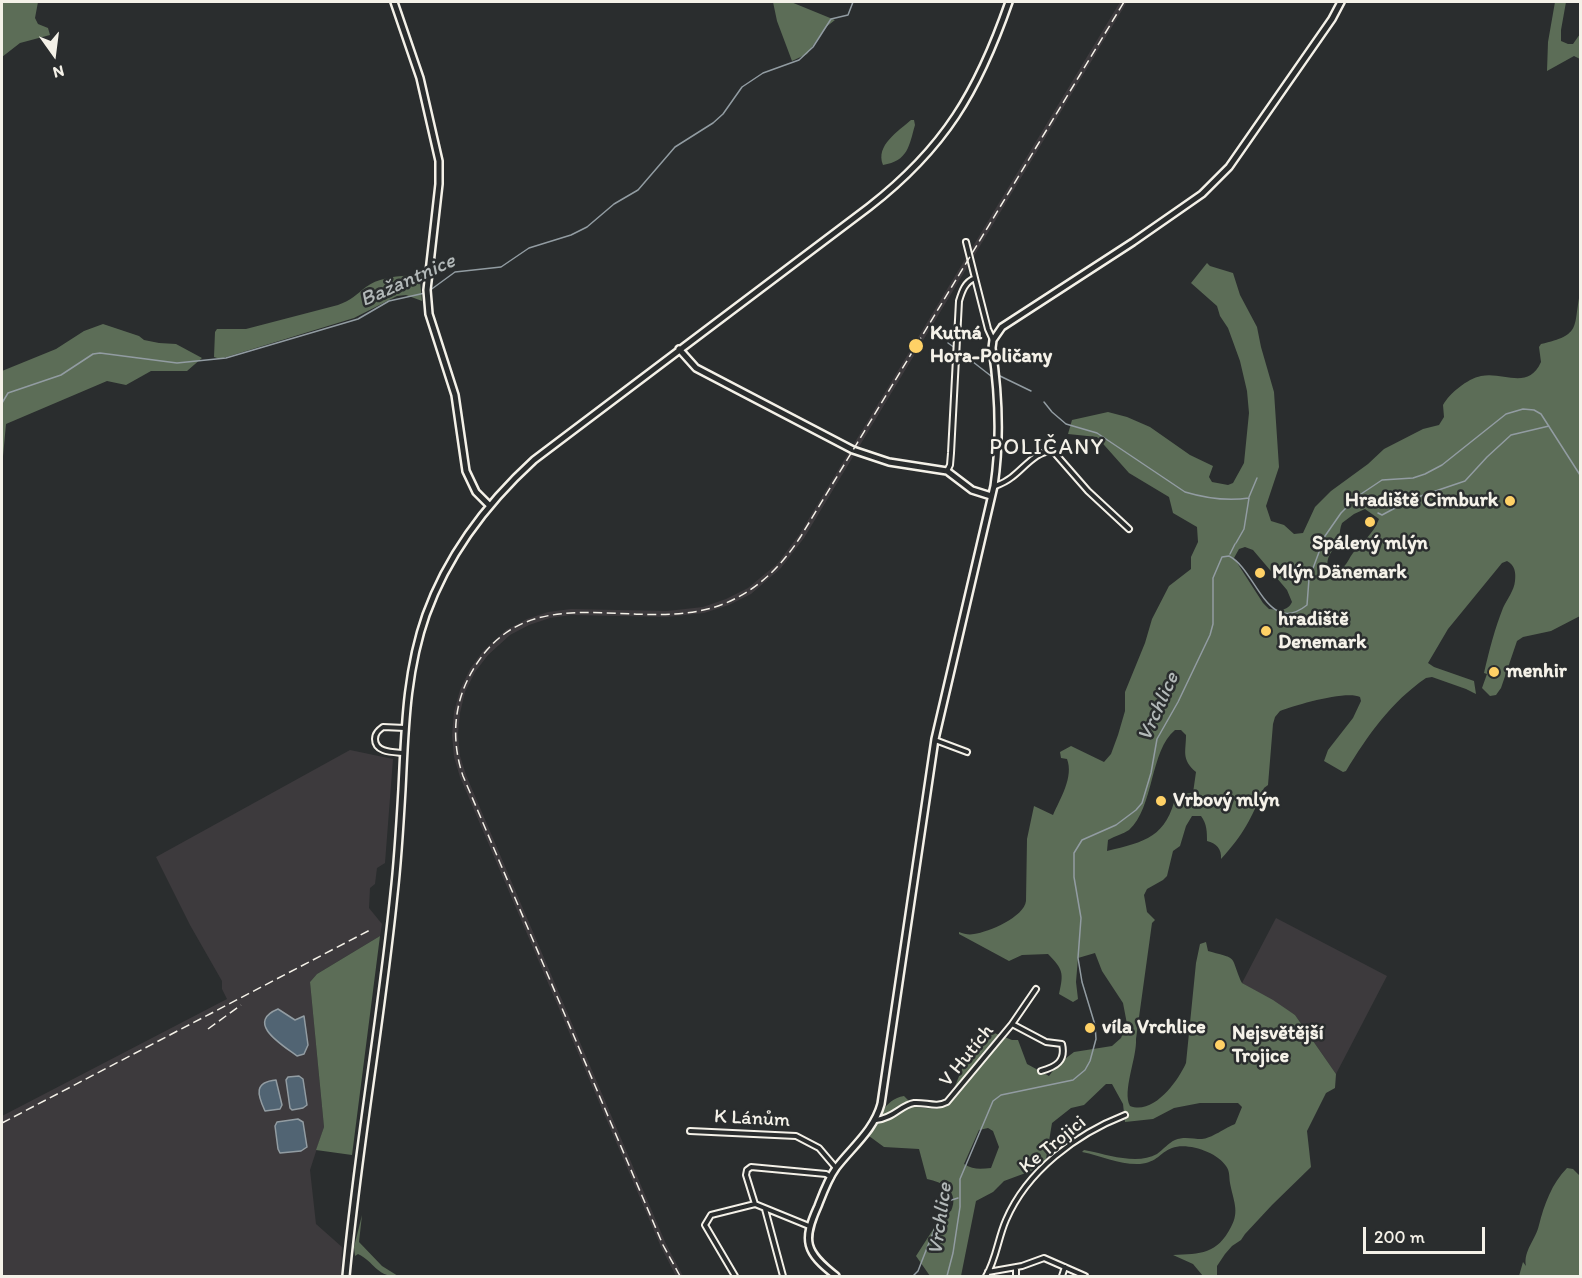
<!DOCTYPE html>
<meta charset="utf-8">
<style>
body{margin:0}
#map{position:relative;width:1582px;height:1278px;overflow:hidden;background:#2a2d2e;font-family:Itim,sans-serif}
canvas{display:block}
.frame{position:absolute;inset:0;border:3px solid #f4f1e8;pointer-events:none}
.north{position:absolute;left:24px;top:24px;width:60px;height:60px;-webkit-text-stroke:4px #2a2d2e;paint-order:stroke;rotate:166deg;font-size:16px;font-weight:700;line-height:24px;text-align:center;color:#f4f1e8}
.north::after{content:'';display:block;margin:auto;width:21px;height:27px;background:#f4f1e8;clip-path:polygon(50% 0,100% 100%,50% 72%,0 100%)}
.scale{position:absolute;left:1363px;top:1227px;width:122px;height:27px;box-sizing:border-box;border:3px solid #f4f1e8;border-top:0;padding-left:8px;font-size:18px;line-height:21px;white-space:nowrap;color:#f4f1e8;-webkit-text-stroke:4px #2a2d2e;paint-order:stroke}
</style>
<div id="map">
<canvas width="1582" height="1278"></canvas>
<div class="frame"></div>
<div class="north">N</div>
<div class="scale">200 m</div>
</div>
<script>
const c = document.querySelector('canvas').getContext('2d');
c.lineJoin = 'round';
function paint(path, color) {
  c.fillStyle = color;
  c.fill(path, 'evenodd');
}
function strokePath(path, color, width, dash) {
  c.strokeStyle = color;
  c.lineWidth = width;
  c.lineCap = dash ? 'butt' : 'round';
  c.setLineDash(dash || []);
  c.stroke(path);
}
function write(font, color, halo, rows, align = 'center') {
  c.font = font + ' Itim,sans-serif';
  c.lineWidth = 5;
  c.setLineDash([]);
  c.textBaseline = 'middle';
  c.strokeStyle = halo;
  c.fillStyle = color;
  for (const [text, x, y, turn = 0] of rows) {
    c.save();
    c.translate(x, y);
    c.rotate((+turn || 0) * Math.PI / 180);
    c.textAlign = isNaN(turn) ? turn : align;
    if (halo) c.strokeText(text, 0, 0);
    c.fillText(text, 0, 0);
    c.restore();
  }
}
paint(new Path2D(`
 M1120,2H1127L804,538L781,568L751,594L729,605L704,613L667,617L571,615L550,618L529,625L510,635L488,655L475,672L465,692L460,713L458,734L460,756L466,775L666,1244L683,1276H676L661,1247L460,777L454,757L452,735L454,712L460,690L470,669L483,651L506,630L527,619L548,612L571,609L667,611L703,607L726,599L748,588L777,564L799,535Z
 M350,750L393,759L385,863L377,868L375,884L370,888L369,908L382,924L380,936L317,974L310,982L324,1127L310,1170L316,1224L342,1247L341,1276H2V1116L227,999L222,989V981L190,925L156,857Z
 M1276,918L1387,976L1336,1074L1295,1015L1242,983Z`), '#3d3a3d');
paint(new Path2D(`
 M2,2H38L35,18L38,24L48,28L50,35L20,43L2,57Z
 M773,2H791L835,20L826,27L807,54L792,61L777,21Z
 M1555,2H1566L1561,30V41L1568,44H1573L1580,34V59L1574,56L1547,71L1548,42Z
 M911,120H914L915,125C909,146 908,161 883,165C875,145 899,131 911,120Z
 M1207,263L1210,266L1233,273L1240,295L1257,327L1261,347L1274,392L1279,467L1266,506L1271,521L1284,525L1294,534L1303,533L1315,507L1331,491L1368,464L1384,449L1423,429L1439,425L1444,417L1443,405C1450,393 1467,379 1481,376C1503,371 1528,391 1541,362L1539,347L1541,344C1582,335 1573,327 1580,293V616L1551,631L1523,637L1517,641L1501,688L1496,695L1490,696L1482,688L1487,674L1484,673C1489,651 1495,628 1503,608C1507,599 1514,591 1515,581C1516,573 1515,565 1507,561L1502,563L1448,629L1428,663L1434,667L1474,681L1476,694L1466,689L1432,677L1426,678C1391,702 1368,735 1346,771L1343,772L1324,761L1328,750L1353,718L1361,701L1360,697C1347,690 1295,705 1280,711L1275,717L1273,724L1268,785L1264,788C1251,819 1244,834 1221,859C1222,849 1216,843 1207,841C1207,832 1207,824 1201,816H1192L1186,826L1180,846L1173,851L1167,876L1163,880L1147,889L1144,895L1147,912L1155,920L1152,923L1136,1039C1137,1058 1122,1091 1130,1106C1154,1115 1178,1081 1186,1063L1196,963L1200,944L1206,942L1208,951C1240,960 1229,954 1242,983L1273,1000L1295,1015L1336,1074L1335,1088L1326,1093L1307,1131L1311,1167L1272,1205L1245,1234L1241,1240L1232,1246L1225,1254L1217,1266V1276H1203L1193,1264L1173,1255C1201,1254 1217,1254 1231,1227C1240,1211 1233,1200 1230,1183C1229,1177 1230,1171 1226,1166C1217,1152 1187,1142 1172,1148C1159,1153 1158,1162 1140,1164C1120,1165 1102,1156 1082,1152L1084,1150L1089,1151C1108,1155 1138,1165 1157,1154C1163,1150 1168,1143 1175,1140C1184,1136 1193,1139 1202,1139C1210,1139 1227,1127 1235,1124L1242,1107L1238,1103H1200L1174,1108L1153,1119L1125,1122L1123,1104L1112,1084H1106L1084,1105L1071,1108L1052,1123L1046,1159L1031,1171L1004,1181L993,1192L976,1201L961,1276H930L916,1256L943,1214L951,1211C960,1192 943,1182 927,1179L919,1149L884,1147L869,1136C878,1120 884,1099 904,1096L915,1107L936,1109L947,1106L966,1059L978,1040L992,1032L1012,1040H1018L1027,1064L1049,1076L1057,1065L1074,1052L1112,1046L1121,1038L1127,1024L1123,1003L1102,971L1095,953L1078,958L1076,982L1078,999L1073,1002L1059,994C1064,973 1063,969 1048,954L1022,955L1009,961L959,934V932C964,934 969,935 974,934C989,932 1024,917 1026,901L1027,839L1034,806L1053,815C1060,799 1074,777 1067,759L1061,758L1060,752L1071,746L1104,762L1111,754L1118,735L1125,711V692L1145,643L1152,619L1169,586L1191,569V557L1198,542L1197,527L1173,513L1169,497L1129,473L1097,437L1068,434L1072,420L1108,412L1127,417L1150,427L1190,455L1213,466L1209,477L1212,482L1228,485L1233,483L1244,463L1249,413L1247,391L1240,361L1228,328L1220,316L1217,306L1191,283ZM1365,509L1379,519C1373,535 1363,540 1353,553C1349,558 1347,565 1342,568C1337,571 1334,571 1328,569C1325,553 1336,551 1339,537C1340,532 1340,528 1342,523L1354,514ZM1245,547L1253,550L1287,590L1292,602C1287,612 1279,610 1269,609L1263,603L1234,558L1239,549ZM1175,730H1181L1186,735C1186,752 1181,759 1196,772L1193,793L1176,794C1167,837 1145,842 1107,851L1108,840C1115,836 1123,834 1129,830C1154,808 1150,750 1175,730ZM988,1128L993,1131L999,1147L991,1168C981,1169 973,1170 964,1164L979,1130Z
 M421,269H424L426,273L420,281L422,301L406,295L397,296L354,318L220,359L214,357L215,332L217,329H246L338,305C350,301 357,294 366,287C378,278 399,275 412,276Z
 M103,324L139,336L144,340L159,343L176,344L202,358L187,371H151L126,385L107,381L6,424L2,467V371L56,349L84,331Z
 M380,936L352,1155L316,1150L324,1127L310,982L317,974Z
 M1567,1168L1573,1169L1580,1176V1276H1519L1523,1262L1526,1266C1523,1251 1536,1239 1539,1225C1544,1205 1552,1183 1567,1168Z
 M362,1215L359,1242L382,1266L398,1276C376,1277 375,1262 358,1254L355,1256L354,1247Z`), '#5c6d57');
const water = new Path2D(`
 M278,1009L295,1020L304,1016L308,1045L304,1054L297,1056C284,1046 244,1023 278,1009Z
 M299,1076L303,1079L307,1105L303,1108L292,1110L290,1108L286,1080L288,1077Z
 M276,1080L282,1105L280,1109L265,1111C257,1094 254,1082 276,1080Z
 M298,1119L303,1122L307,1147L301,1151L280,1153L278,1149L275,1126L277,1122Z`);
paint(water, '#516473');
strokePath(water, '#929ca2', 1.5);
strokePath(new Path2D(`
 M429,291L455,272L501,267L529,248L571,235L587,227L614,204L638,190L675,147L713,123L723,114L742,87L763,73L799,60L813,47L831,19L848,15L853,2
 M948,343L955,348
 M959,351L991,376
 M1000,376L1031,391
 M1044,402L1052,412L1066,424L1097,433L1185,492C1205,498 1229,501 1249,498L1244,529L1236,543
 M2,403L8,393L61,375L93,354L100,353L177,363L226,358L358,319L389,301L425,293
 M1358,496L1370,507
 M1249,497L1257,478
 M1378,513L1382,515L1412,499L1465,481L1487,457L1511,435L1549,426
 M1230,554L1235,544
 M913,1276L918,1271L945,1202L958,1198
 M947,1276L953,1253L960,1207V1179L993,1101L1001,1095L1073,1080L1085,1070L1090,1061L1096,1039L1095,1025L1082,982L1078,958L1081,918L1074,877V853L1082,840L1116,825L1136,810L1142,803L1151,773L1157,739L1178,702L1210,635L1213,624V578L1222,557L1229,556C1256,569 1267,637 1307,605L1309,579L1325,536L1341,513L1358,496L1382,480L1413,478L1425,474L1442,465L1506,414L1523,409L1534,410L1541,414L1580,475`), '#929ca2', 1.5);
const street = new Path2D(`
 M966,242L975,278
 M947,471L950,465L951,453L959,301C962,291 965,282 975,278L988,329L993,340
 M995,486C1001,484 1007,481 1012,477C1024,468 1037,450 1053,451L1088,491L1129,529
 M935,740L967,752
 M404,753C394,752 375,753 375,739C375,733 379,730 383,727L405,728
 M1012,1024L1036,989
 M876,1120C894,1118 901,1105 914,1103C926,1102 936,1108 947,1102L1012,1024L1046,1042L1062,1044C1066,1061 1056,1067 1041,1071
 M690,1131L796,1136L819,1148L836,1168
 M755,1204L746,1175L747,1170L751,1167L826,1174L831,1177
 M765,1209L783,1276
 M988,1272L1022,1266L1044,1258L1085,1276
 M735,1276L705,1225L711,1215L755,1204L809,1226
 M986,1276C996,1260 998,1238 1006,1220C1027,1171 1076,1134 1125,1115
 M1016,1276V1267
 M1062,1276L1065,1267`);
const secondary = new Path2D(`
 M394,2L420,78L439,161V184L427,290L429,314L455,395L466,471L476,492L489,505
 M679,349L696,368L853,450L889,462L947,471L972,490L991,496
 M346,1276C358,1148 381,1022 394,894C398,859 400,824 402,789C405,730 406,672 426,615C448,554 487,503 534,460L869,207C945,148 978,91 1009,2
 M836,1276C805,1252 802,1241 818,1206C823,1193 828,1179 836,1168C852,1147 874,1130 881,1104L935,739L994,486C1001,439 999,395 992,348L993,340L1002,327L1133,242L1202,194L1229,167L1332,19L1341,2`);
strokePath(street, '#f4f1e8', 8);
strokePath(secondary, '#f4f1e8', 10);
strokePath(street, '#2a2d2e', 4);
strokePath(secondary, '#2a2d2e', 5);
strokePath(new Path2D(`
 M208,1029L241,1005
 M2,1123L370,930
 M680,1276L663,1245L463,776C452,744 453,709 468,679C522,571 629,634 715,607C752,595 780,569 801,536L1124,2`), '#f4f1e8', 1.5, [9, 4.5]);
for (const [x, y, r, color] of [
 [916,346,8,"#ffd166"],
 [1510,501,6,"#ffd166"],
 [1370,522,6,"#ffd166"],
 [1260,573,6,"#ffd166"],
 [1266,631,6,"#ffd166"],
 [1494,672,6,"#ffd166"],
 [1161,801,6,"#ffd166"],
 [1090,1028,6,"#ffd166"],
 [1220,1045,6,"#ffd166"]
]) {
  const dot = new Path2D();
  dot.arc(x, y, r, 0, 2 * Math.PI);
  c.fillStyle = color;
  c.fill(dot);
  strokePath(dot, '#2a2d2e', 2);
}
write('bold 20px', '#f4f1e8', '#2a2d2e', [
 ["Kutná",930,334],
 ["Hora-Poličany",930,357],
 ["Hradiště Cimburk",1498,501,"right"],
 ["Spálený mlýn",1370,544,"center"],
 ["Mlýn Dänemark",1272,573],
 ["hradiště",1278,620],
 ["Denemark",1278,643],
 ["menhir",1506,672],
 ["Vrbový mlýn",1173,801],
 ["víla Vrchlice",1102,1028],
 ["Nejsvětější",1232,1034],
 ["Trojice",1232,1057]
], 'left');
write('20px', '#f4f1e8', '#2a2d2e', [
 ["V Hutích",967,1056,-51],
 ["K Lánům",752,1119,3],
 ["Ke Trojici",1053,1145,-39]
]);
write('italic 21px', '#b3b9b9', '#2a2d2e', [
 ["Bažantnice",408,281,-24],
 ["Vrchlice",1159,707,-66],
 ["Vrchlice",941,1219,-82]
]);
c.letterSpacing = '1.5px';
write('22px', '#f4f1e8', '#2a2d2e', [
 ["POLIČANY",1047,448]
]);
c.letterSpacing = '0px';
</script>
